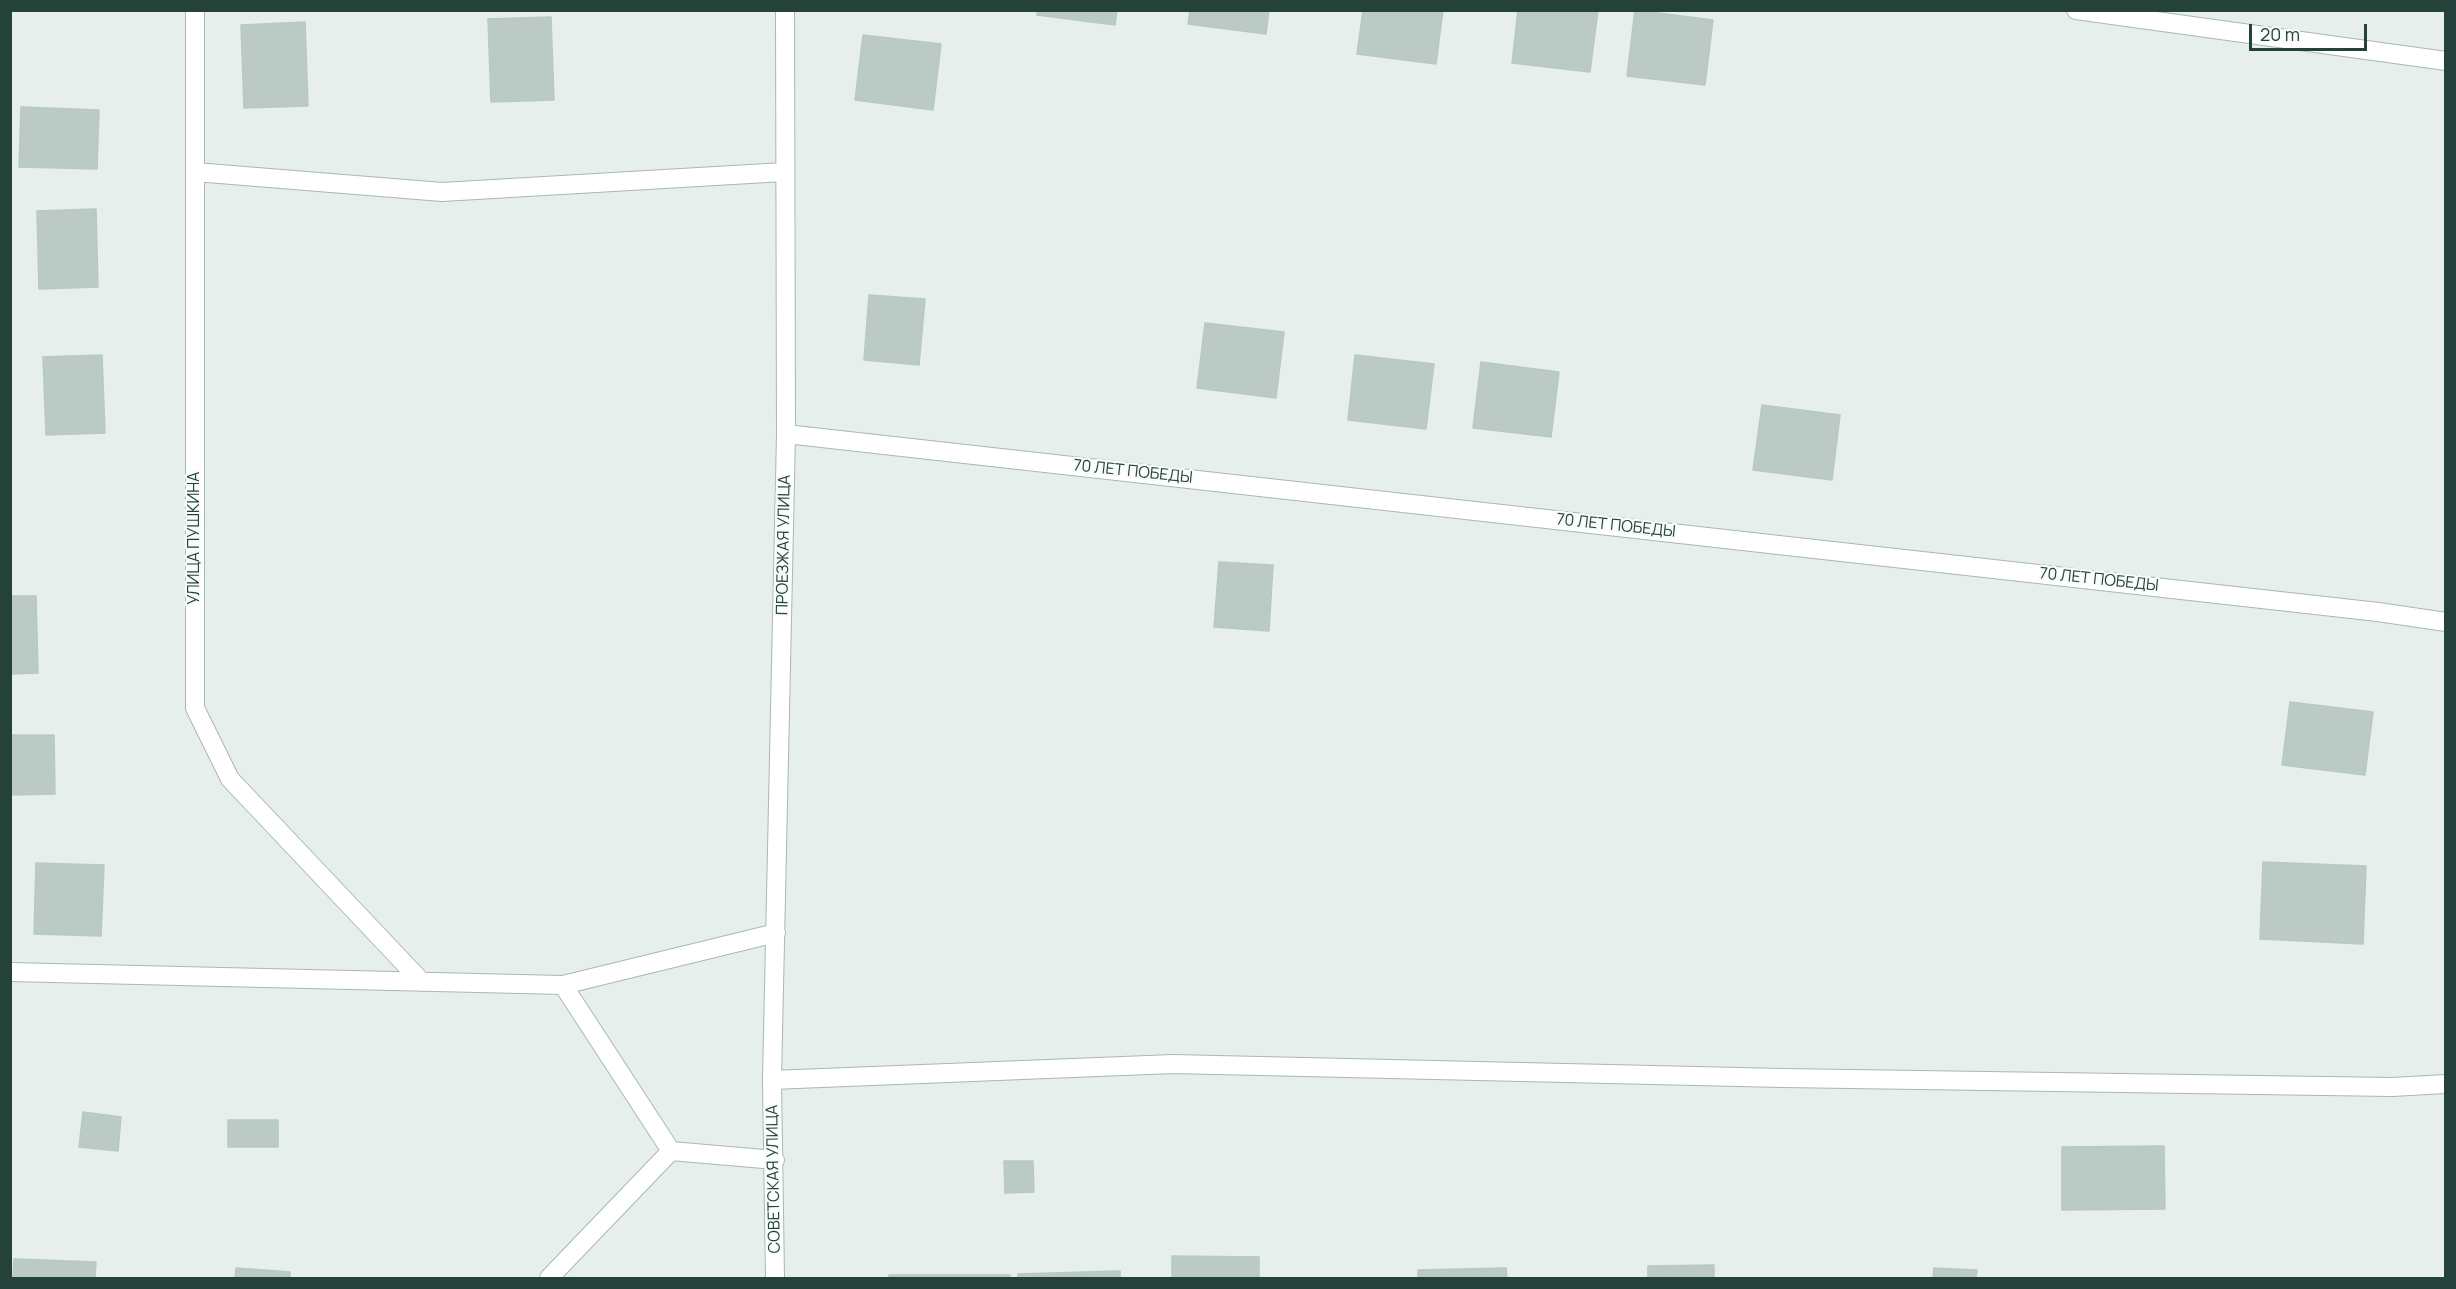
<!DOCTYPE html>
<meta charset="utf-8">
<style>
body{margin:0}
#map{position:relative;width:2456px;height:1289px;overflow:hidden;background:#e6efeb;font-family:Manrope,sans-serif}
canvas{display:block}
.frame{position:absolute;inset:0;border:12px solid #24423a;pointer-events:none}
.scale{position:absolute;left:2249px;top:24px;width:118px;height:27px;box-sizing:border-box;border:3px solid #24423a;border-top:0;padding-left:8px;font-size:18px;line-height:21px;white-space:nowrap;color:#24423a;-webkit-text-stroke:4px #f7fbf9;paint-order:stroke}
</style>
<div id="map">
<canvas width="2456" height="1289"></canvas>
<div class="frame"></div>
<div class="scale">20 m</div>
</div>
<script>
const c = document.querySelector('canvas').getContext('2d');
c.lineJoin = 'round';
function paint(path, color) {
  c.fillStyle = color;
  c.fill(path, 'evenodd');
}
function strokePath(path, color, width, dash) {
  c.strokeStyle = color;
  c.lineWidth = width;
  c.lineCap = dash ? 'butt' : 'round';
  c.setLineDash(dash || []);
  c.stroke(path);
}
function write(font, color, halo, rows, align = 'center') {
  c.font = font + ' Manrope,sans-serif';
  c.lineWidth = 4.5;
  c.setLineDash([]);
  c.textBaseline = 'middle';
  c.strokeStyle = halo;
  c.fillStyle = color;
  for (const [text, x, y, turn = 0] of rows) {
    c.save();
    c.translate(x, y);
    c.rotate((+turn || 0) * Math.PI / 180);
    c.textAlign = isNaN(turn) ? turn : align;
    if (halo) c.strokeText(text, 0, 0);
    c.fillText(text, 0, 0);
    c.restore();
  }
}
const building = new Path2D(`
 M1037,10H1117L1115,25L1037,15Z
 M1190,10H1269L1266,34L1188,24Z
 M1363,10H1443L1436,64L1357,54Z
 M1518,10H1598L1590,72L1512,63Z
 M1635,10L1713,20L1705,85L1627,76Z
 M551,17L554,100L491,102L488,19Z
 M305,22L308,106L244,108L241,25Z
 M863,35L941,44L933,110L855,100Z
 M21,107L99,110L97,169L19,167Z
 M96,209L98,287L39,289L37,211Z
 M869,295L925,299L919,365L864,360Z
 M1205,323L1284,332L1276,398L1197,388Z
 M102,355L105,433L46,435L43,357Z
 M1355,355L1434,364L1426,429L1348,420Z
 M1481,362L1559,372L1551,437L1473,428Z
 M1762,405L1840,415L1832,480L1753,470Z
 M1219,562L1273,565L1269,631L1214,627Z
 M10,596H36L38,673L10,674Z
 M2290,702L2373,712L2365,775L2282,765Z
 M10,735H54L55,794L10,795Z
 M2263,862L2366,866L2363,944L2260,939Z
 M36,863L104,865L101,936L34,934Z
 M83,1112L121,1117L118,1151L79,1147Z
 M228,1120H278V1147H228Z
 M2164,1146L2165,1209L2062,1210V1147Z
 M1004,1161H1033L1034,1192L1005,1193Z
 M1172,1256L1259,1257V1278H1172Z
 M14,1259L96,1262L95,1278H13Z
 M1714,1265V1278H1648V1266Z
 M236,1268L290,1272V1278H235Z
 M1506,1268L1507,1278H1418V1270Z
 M1934,1268L1977,1270L1976,1278H1933Z
 M1120,1271V1278H1018V1274Z
 M889,1275H1010V1278H889Z`);
paint(building, '#bbcac4');
strokePath(building, '#b8c9c2', 1.5);
const minor = new Path2D(`
 M195,10V708L230,779L422,982
 M2076,10L2446,61
 M195,172L442,192L784,172
 M786,434L2378,612L2446,622
 M10,972L563,985L671,1151
 M563,985L776,933
 M772,1080L1173,1064L1783,1078L2392,1087L2446,1084
 M549,1278L671,1151L775,1160
 M775,1278L772,1080L786,434L785,10`);
strokePath(minor, '#a8b8b2', 20);
strokePath(minor, '#fff', 18);
write('16px', '#24423a', '#f7fbf9', [
 ["70 ЛЕТ ПОБЕДЫ",1133,472,6],
 ["70 ЛЕТ ПОБЕДЫ",1616,526,6],
 ["УЛИЦА ПУШКИНА",195,538,-90],
 ["ПРОЕЗЖАЯ УЛИЦА",784,545,-89],
 ["70 ЛЕТ ПОБЕДЫ",2099,580,6],
 ["СОВЕТСКАЯ УЛИЦА",774,1179,-91]
]);
</script>
